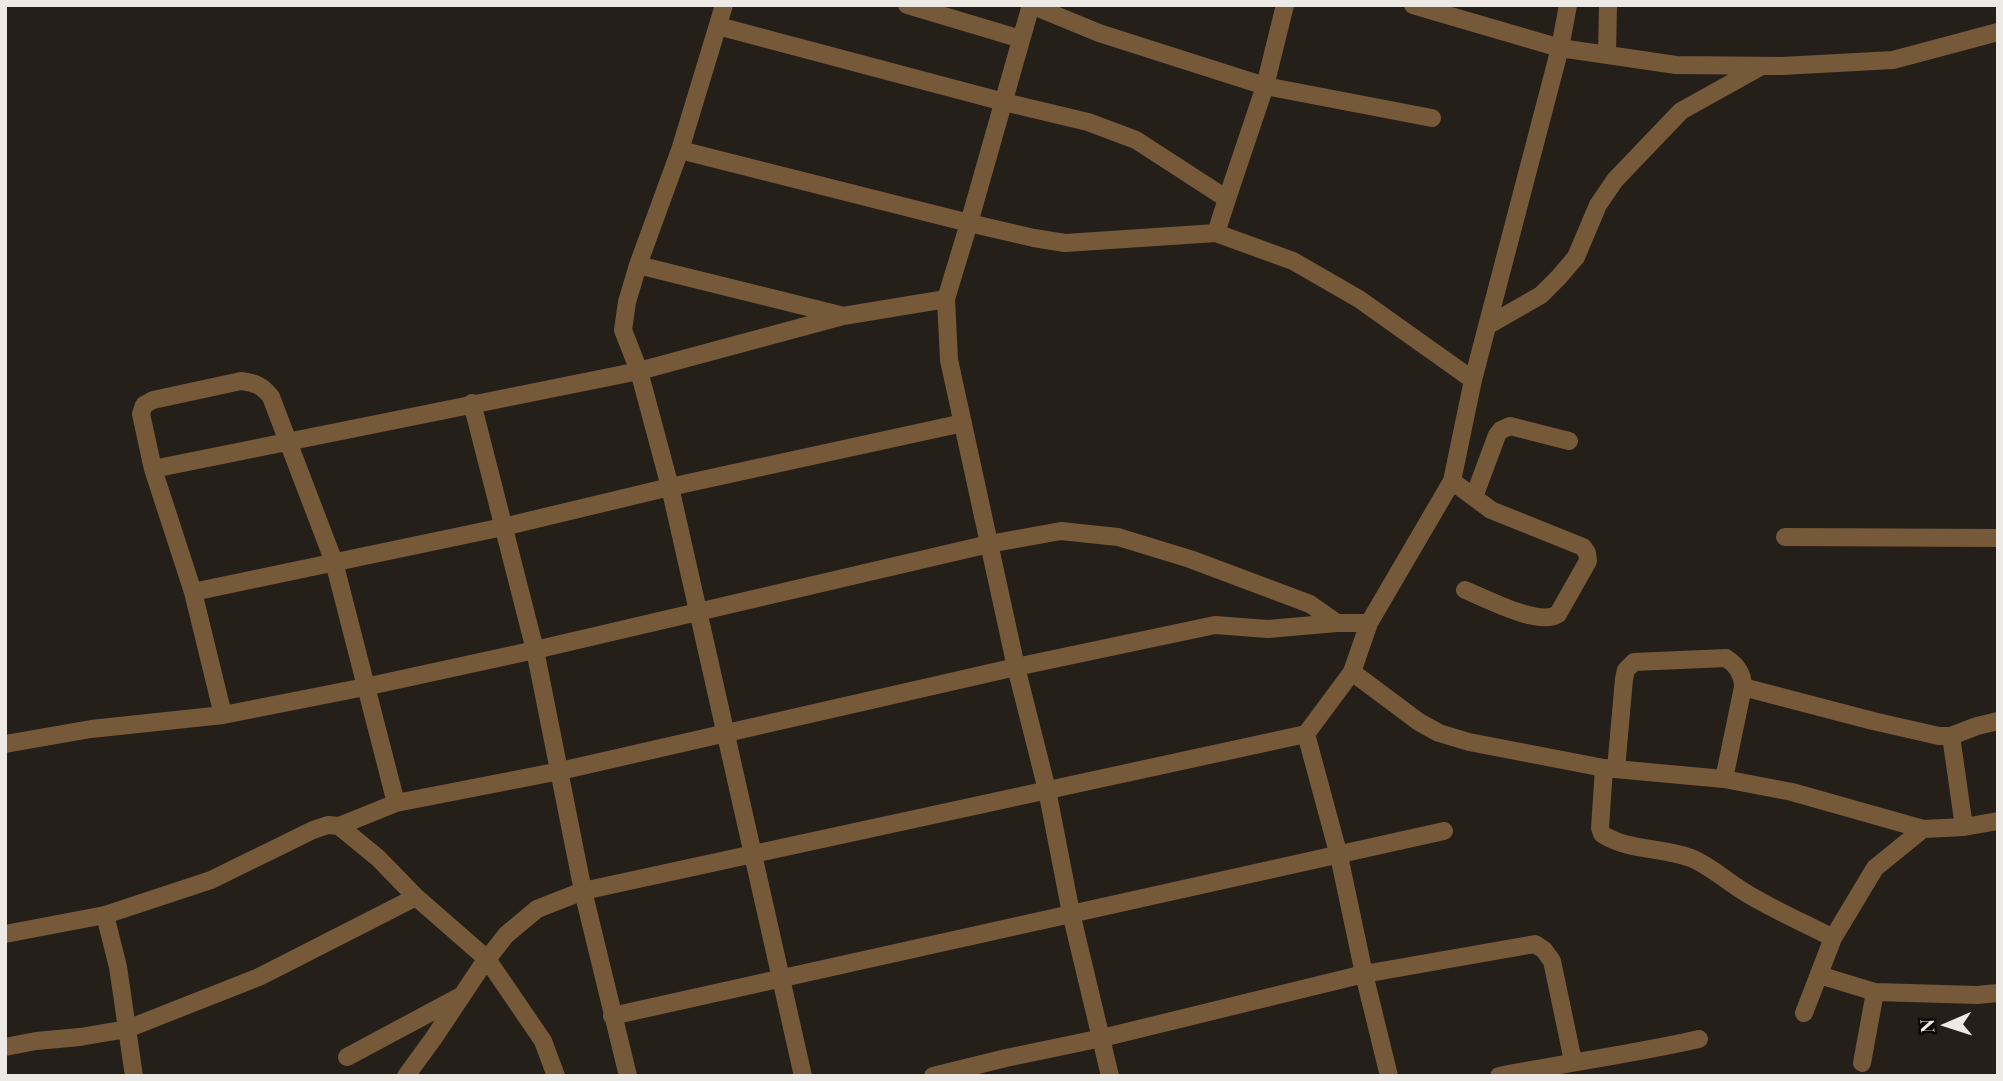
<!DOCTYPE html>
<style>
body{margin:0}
#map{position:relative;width:2003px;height:1081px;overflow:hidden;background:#251f19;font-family:"Playfair Display",serif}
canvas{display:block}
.frame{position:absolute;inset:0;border:7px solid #ede9e4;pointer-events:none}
.north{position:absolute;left:1912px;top:990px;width:70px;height:70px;-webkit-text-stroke:5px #0c0a07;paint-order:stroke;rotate:267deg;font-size:19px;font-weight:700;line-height:28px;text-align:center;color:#ede9e4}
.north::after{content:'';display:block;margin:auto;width:24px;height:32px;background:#ede9e4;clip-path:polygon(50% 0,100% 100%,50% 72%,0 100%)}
</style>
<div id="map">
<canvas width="2003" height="1081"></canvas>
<div class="frame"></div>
<div class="north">N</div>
</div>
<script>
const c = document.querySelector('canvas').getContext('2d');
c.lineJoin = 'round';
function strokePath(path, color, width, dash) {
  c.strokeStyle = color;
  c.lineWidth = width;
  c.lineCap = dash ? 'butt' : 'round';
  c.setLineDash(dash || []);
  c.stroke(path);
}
strokePath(new Path2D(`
 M724,5L680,150L638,265L627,302L623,330L639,371L670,487L803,1076
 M907,5L1021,39
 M1413,5L1560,48L1676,65L1782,66L1893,60L1998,32
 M718,26L1004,102L1088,122L1136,140L1227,199L1216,233
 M1607,55L1608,5
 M680,150L969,223L1034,238L1065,243L1216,233L1293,261L1359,299L1473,380
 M1227,199L1265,86L1285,5
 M638,265L840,315
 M1487,326L1541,295L1559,277L1576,257L1598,205L1615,180L1681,111L1762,66
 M472,403L535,650L583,891L628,1076
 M153,469L141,414L144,405L153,400L241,381C255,383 262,385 271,397L334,562L396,803
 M1452,481L1491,510L1583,547L1587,553L1588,561L1558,614C1539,627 1485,598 1465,590
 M1474,497L1497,435L1501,430L1510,426L1569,441
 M1785,537L1998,538
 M193,592L503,527L670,487L963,423
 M1352,672L1419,722L1439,733L1469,742L1604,768L1724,779L1792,792L1923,829L1964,827L1998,821
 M1743,687L1873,721L1939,736H1951
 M223,715L193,592L153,469L639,371L843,316L946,299
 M1306,734L1339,856L1364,974L1389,1076
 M5,744L91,729L223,715L365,687L535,650L989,544L1061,531L1118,537L1190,559L1310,604L1337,623
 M1604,768L1600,828L1602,834C1628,851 1662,847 1691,858C1711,866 1727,882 1746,893C1774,910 1804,923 1833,938
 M1616,769L1624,679L1626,670L1634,662L1726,658C1737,665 1743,674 1743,687L1724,779
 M339,826L396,803L560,771L1016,667L1215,625L1268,629L1337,623H1369
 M1964,827L1951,736L1977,726L1998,721
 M5,934L105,915
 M1819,975L1875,992L1977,995L1998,993
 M1804,1013L1833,938L1875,868L1923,829
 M612,1016L1444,831
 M5,1047L36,1041L80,1037L127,1029L259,977L416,897
 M347,1057L461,996
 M1862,1063L1875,992
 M134,1076L118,967L105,915L211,880L313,830L328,825L339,826L378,858L416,897L487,959L543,1041L556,1076
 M406,1076L433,1039L481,967L506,935L537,909L583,891L1306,734L1352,672L1369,623L1452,481L1473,380L1560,48L1568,5
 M933,1076L1006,1058L1102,1038L1364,974L1535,944L1544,950L1552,961L1573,1061
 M1110,1076L1071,913L1047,790L1016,667L949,360L946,299L969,223L1031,5L1099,33L1265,86L1432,118
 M1499,1076C1566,1063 1633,1054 1699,1039`), '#765938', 18);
</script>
